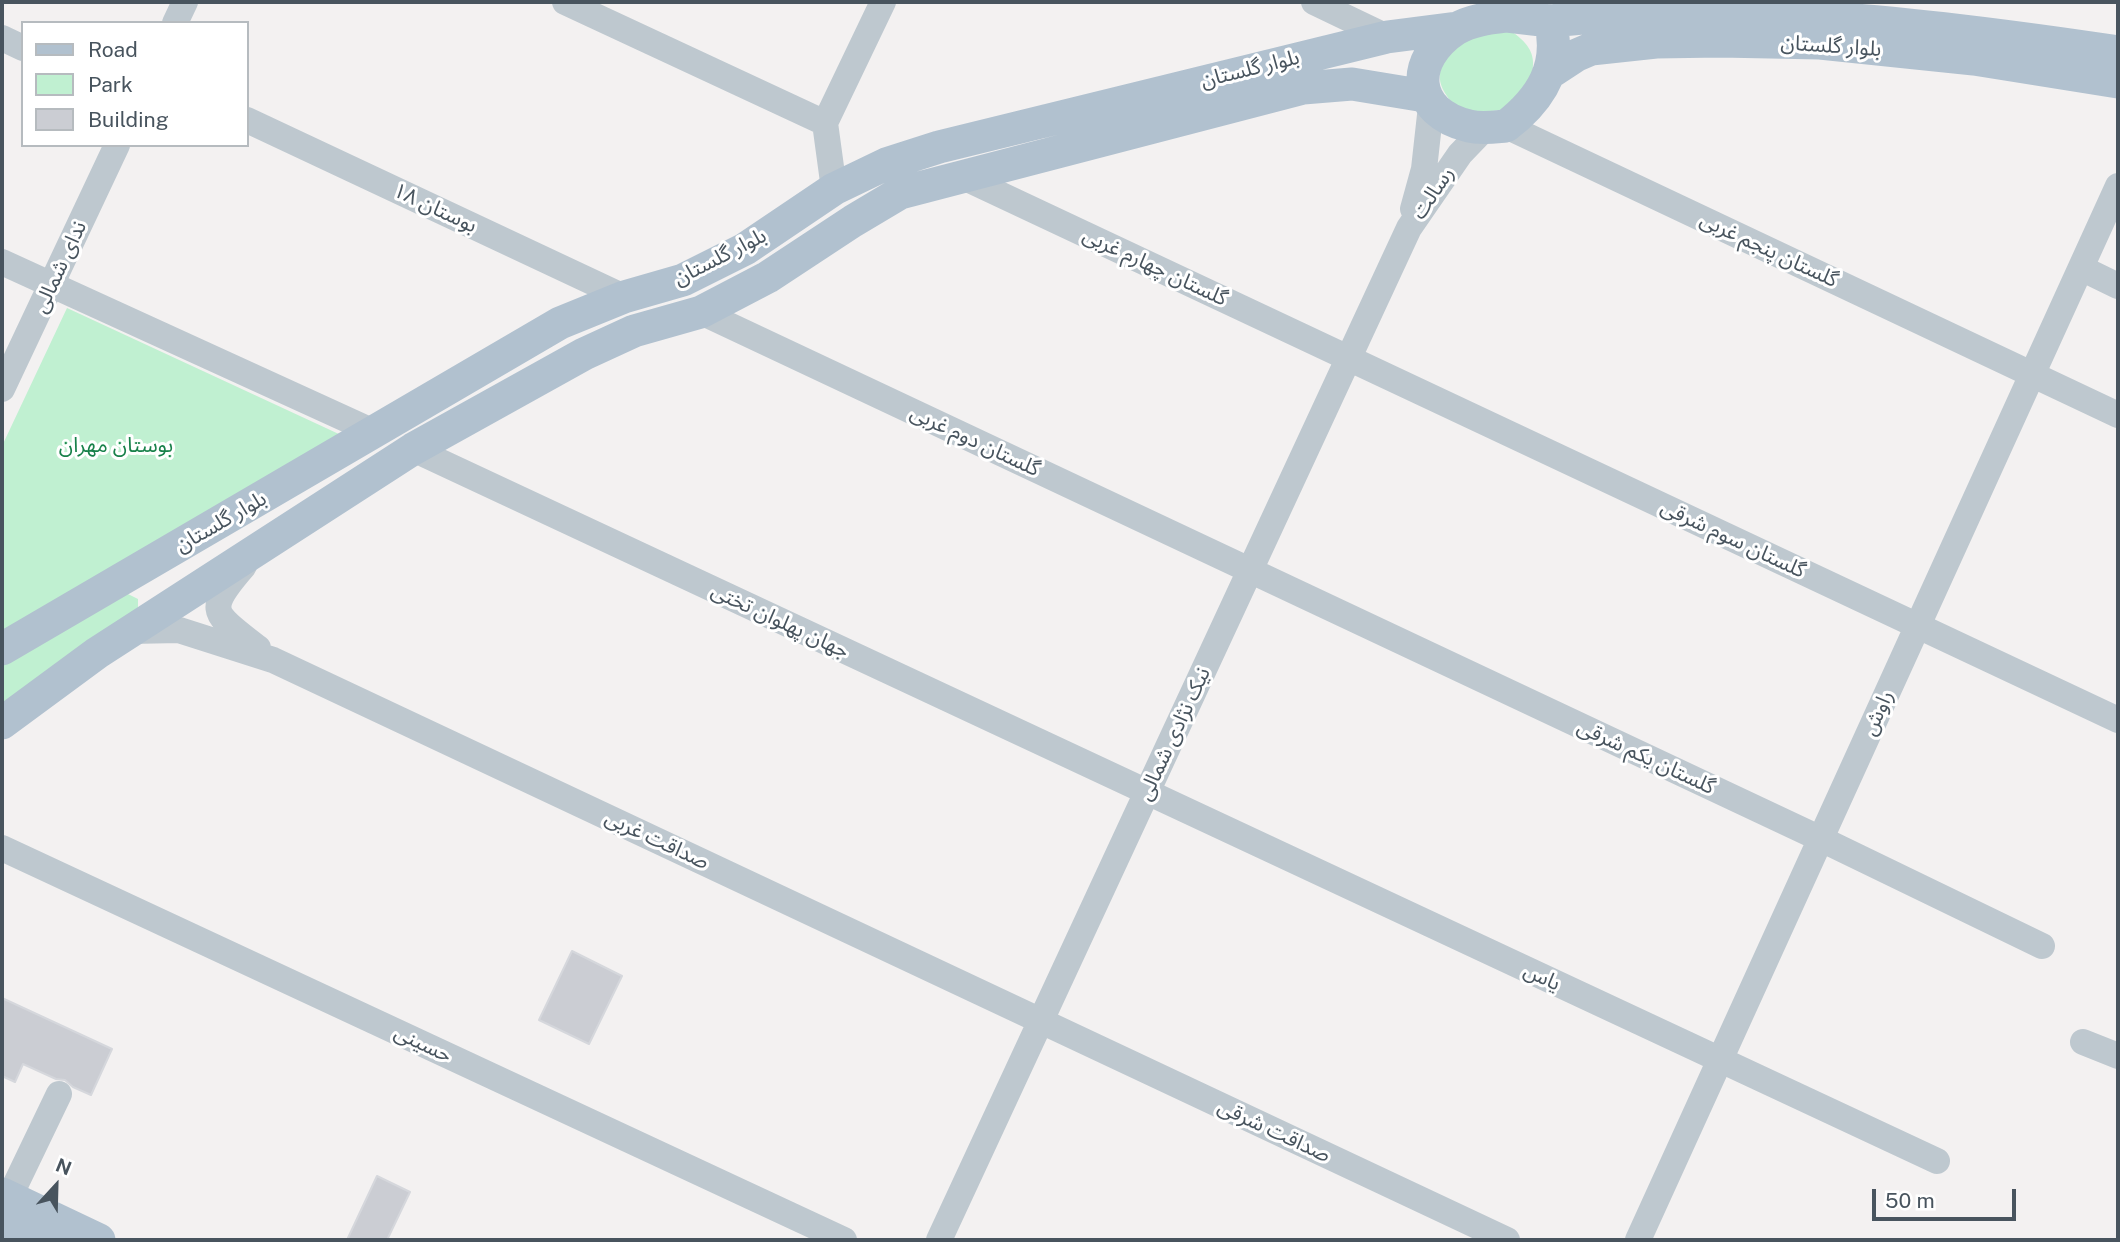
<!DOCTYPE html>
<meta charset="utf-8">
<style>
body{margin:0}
#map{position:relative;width:2120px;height:1242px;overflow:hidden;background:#f3f1f1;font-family:"Public Sans",sans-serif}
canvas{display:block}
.frame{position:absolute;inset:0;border:4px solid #48545e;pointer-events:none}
.legend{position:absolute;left:21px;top:21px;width:228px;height:126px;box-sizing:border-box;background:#fff;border:2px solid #b6bbbf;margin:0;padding:9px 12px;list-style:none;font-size:21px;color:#48545e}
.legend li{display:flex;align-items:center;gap:14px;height:35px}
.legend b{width:35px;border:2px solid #b6bbbf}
.north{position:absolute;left:21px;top:1151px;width:70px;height:70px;-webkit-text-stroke:5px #fff;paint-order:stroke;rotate:22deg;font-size:19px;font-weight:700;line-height:28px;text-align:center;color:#48545e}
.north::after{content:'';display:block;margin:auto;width:24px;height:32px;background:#48545e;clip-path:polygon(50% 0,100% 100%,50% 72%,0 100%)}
.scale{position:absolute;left:1872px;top:1189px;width:144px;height:32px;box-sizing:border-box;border:4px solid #48545e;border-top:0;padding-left:9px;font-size:21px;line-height:24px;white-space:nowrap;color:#48545e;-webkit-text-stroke:5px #fff;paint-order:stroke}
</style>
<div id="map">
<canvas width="2120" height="1242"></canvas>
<div class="frame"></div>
<ul class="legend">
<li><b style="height:9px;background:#b1c1cf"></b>Road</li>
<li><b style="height:19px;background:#c0f0d1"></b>Park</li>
<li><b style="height:19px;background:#cbcdd3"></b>Building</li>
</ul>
<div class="north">N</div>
<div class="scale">50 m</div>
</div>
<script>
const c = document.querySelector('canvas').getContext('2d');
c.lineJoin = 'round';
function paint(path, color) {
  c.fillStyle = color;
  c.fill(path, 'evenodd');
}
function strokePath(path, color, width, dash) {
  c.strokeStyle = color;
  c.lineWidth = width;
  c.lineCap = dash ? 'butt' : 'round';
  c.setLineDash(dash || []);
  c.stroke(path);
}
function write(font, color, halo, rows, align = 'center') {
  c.font = font + ' "Public Sans","Noto Sans Arabic",sans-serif';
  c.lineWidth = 6;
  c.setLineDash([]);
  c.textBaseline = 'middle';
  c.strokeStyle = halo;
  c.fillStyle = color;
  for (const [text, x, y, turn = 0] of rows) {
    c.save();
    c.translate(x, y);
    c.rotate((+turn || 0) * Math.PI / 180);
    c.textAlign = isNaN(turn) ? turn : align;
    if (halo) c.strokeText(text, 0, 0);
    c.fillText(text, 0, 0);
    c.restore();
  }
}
paint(new Path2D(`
 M1506,28C1546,52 1533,70 1522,107L1462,115C1436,83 1435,83 1448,43Z
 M67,308L341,435L2,632V446Z
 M126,593L138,599V616L2,713V664Z`), '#c0f0d1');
const building = new Path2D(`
 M572,951L622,976L589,1044L539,1020Z
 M2,998L112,1049L91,1095L73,1087L65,1080L56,1079L23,1064L15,1082L2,1076Z
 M377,1176L410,1192L387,1240H347Z`);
paint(building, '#cbcdd3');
strokePath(building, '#d5d7dc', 2);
strokePath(new Path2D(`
 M565,2L825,123
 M1314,2L1387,37
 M175,23L185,2
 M2,38L23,48
 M247,120L624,297
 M1506,126L2118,415
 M961,176L2118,720
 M834,189L825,123L883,2
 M1413,209L1424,169L1431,106
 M2,262L374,432
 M2081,268L2118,286
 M701,312L1821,839L2042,946
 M2,389L117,145
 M413,449L1937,1161
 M244,566C203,613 214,613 258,648
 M131,631L179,630L273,660L1507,1240
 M2,848L844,1240
 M2083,1042L2118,1056
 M9,1198L59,1094
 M939,1240L1409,228L1460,154L1485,128
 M1638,1240L2118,186`), '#bec8cf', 26);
strokePath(new Path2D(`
 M1507,16L1550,21C1562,66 1541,99 1506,126C1494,127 1481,129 1469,126C1411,112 1409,60 1456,29C1471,20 1490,18 1507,16Z
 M1550,21C1741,1 1930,24 2118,52
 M1548,74L1577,55L1591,49L1656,42L1720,41L1820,43L1974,59L2118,82
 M2,649L560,323L624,297L683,280L745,249L834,189L886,164L939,147L1387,37L1457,28
 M2,723L97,653L413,449L584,354L634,331L701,312L768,277L853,221L900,193L1303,88L1352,84L1425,96
 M2,1194L99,1240
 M2,1222L42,1240`), '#b1c1cf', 33);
write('21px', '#48545e', '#fff', [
 ["بلوار گلستان",1831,46,4],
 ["بلوار گلستان",1250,69,-14],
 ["رسالت",1433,193,-56],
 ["بوستان ۱۸",435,208,25],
 ["گلستان پنجم غربی",1769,250,25],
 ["بلوار گلستان",720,257,-27],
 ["ندای شمالی",60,267,-65],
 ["گلستان چهارم غربی",1155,267,25],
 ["گلستان دوم غربی",975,441,25],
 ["بلوار گلستان",221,522,-30],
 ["گلستان سوم شرقی",1733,539,25],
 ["جهان پهلوان تختی",780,621,25],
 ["راوش",1878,713,-66],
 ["نیک نژادی شمالی",1174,734,-65],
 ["گلستان یکم شرقی",1646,757,25],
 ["صداقت غربی",657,840,25],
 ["یاس",1542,977,25],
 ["حسینی",423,1044,25],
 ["صداقت شرقی",1274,1131,25]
]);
write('21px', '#18814a', '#fff', [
 ["بوستان مهران",116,446]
]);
</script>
